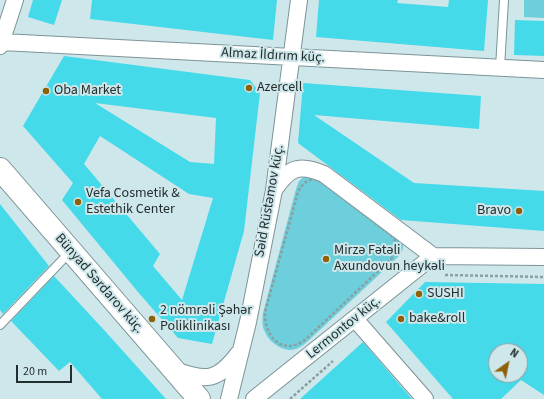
<!DOCTYPE html>
<meta charset="utf-8">
<style>
body{margin:0}
#map{position:relative;width:544px;height:399px;overflow:hidden;background:#cee7ea;font-family:"Source Sans 3",sans-serif}
canvas{display:block}
.north{position:absolute;left:488px;top:343px;width:40px;height:40px;box-sizing:border-box;background:#cee7ea;border:1px solid #8a9d9f;border-radius:50%;rotate:33deg;font-size:11px;font-weight:700;line-height:16px;text-align:center;color:#242e2f}
.north::after{content:'';display:block;margin:auto;width:14px;height:18px;background:#8e6109;clip-path:polygon(50% 0,100% 100%,50% 72%,0 100%)}
.scale{position:absolute;left:16px;top:365px;width:56px;height:18px;box-sizing:border-box;border:2px solid #242e2f;border-top:0;padding-left:5px;font-size:12px;line-height:14px;white-space:nowrap;color:#242e2f;-webkit-text-stroke:3px #cee7ea;paint-order:stroke}
</style>
<div id="map">
<canvas width="544" height="399"></canvas>
<div class="north">N</div>
<div class="scale">20 m</div>
</div>
<script>
const c = document.querySelector('canvas').getContext('2d');
c.lineJoin = 'round';
function paint(path, color) {
  c.fillStyle = color;
  c.fill(path, 'evenodd');
}
function strokePath(path, color, width, dash) {
  c.strokeStyle = color;
  c.lineWidth = width;
  c.lineCap = dash ? 'butt' : 'round';
  c.setLineDash(dash || []);
  c.stroke(path);
}
function write(font, color, halo, rows, align = 'center') {
  c.font = font + ' "Source Sans 3",sans-serif';
  c.lineWidth = 4;
  c.setLineDash([]);
  c.textBaseline = 'middle';
  c.strokeStyle = halo;
  c.fillStyle = color;
  for (const [text, x, y, turn = 0] of rows) {
    c.save();
    c.translate(x, y);
    c.rotate((+turn || 0) * Math.PI / 180);
    c.textAlign = isNaN(turn) ? turn : align;
    if (halo) c.strokeText(text, 0, 0);
    c.fillText(text, 0, 0);
    c.restore();
  }
}
paint(new Path2D(`
 M524,0H544V18L524,17Z
 M306,175H315L403,243V249L399,256L307,342C302,346 297,350 290,350C281,350 268,341 265,332C262,327 262,320 263,313L296,189L299,181Z`), '#6ccfdb');
paint(new Path2D(`
 M33,0H62L54,25L28,17Z
 M92,0H277L273,40L90,19Z
 M319,0H398L397,3L448,7L449,0H488L484,51L316,37Z
 M515,20L544,21V56L514,55Z
 M64,56L250,80L260,93L244,231L212,344L178,338L138,292L62,200L73,183L23,126ZM95,103L216,118L214,164L190,162ZM100,136L189,194L213,198L182,300L153,266L160,254L84,164Z
 M303,83L481,96L479,129L314,115L414,183L544,191V231L401,220L298,143Z
 M0,204L49,266L3,314L0,310Z
 M54,276L105,331L166,399H102L70,362L59,371L11,321Z
 M425,282L544,284V395L521,380L501,399H453L386,322ZM496,351H520V375H496Z
 M363,342L412,399H300Z`), '#44daea');
const service = new Path2D(`
 M500,68L504,0
 M0,325L70,252`);
const minor = new Path2D(`
 M2,42L544,70
 M0,46L15,0
 M274,190C289,168 298,163 324,174L433,256
 M433,256L544,257
 M355,319L425,399
 M174,370C206,381 217,382 238,354
 M229,399L248,322L274,190L299,0
 M254,399L433,256`);
const primary = new Path2D(`
 M0,169L199,399`);
strokePath(service, '#7d9497', 10);
strokePath(minor, '#7d9497', 18);
strokePath(primary, '#7d9497', 24);
strokePath(new Path2D(`
 M314,179L322,182L392,236C399,245 398,251 391,259L306,339C283,357 264,337 265,312L298,192C302,184 306,181 314,179Z
 M445,275L544,277
 M290,399L333,361`), '#8b9ea1', 2.5, [3, 2]);
strokePath(service, '#fff', 8);
strokePath(minor, '#fff', 16);
strokePath(primary, '#fff', 22);
for (const [x, y, r, color] of [
 [249,88,4,"#8e6109"],
 [46,91,4,"#8e6109"],
 [78,202,4,"#8e6109"],
 [519,211,4,"#8e6109"],
 [326,259,4,"#8e6109"],
 [419,294,4,"#8e6109"],
 [152,319,4,"#8e6109"],
 [401,319,4,"#8e6109"]
]) {
  const dot = new Path2D();
  dot.arc(x, y, r, 0, 2 * Math.PI);
  c.fillStyle = color;
  c.fill(dot);
  strokePath(dot, '#cee7ea', 1.5);
}
write('14px', '#242e2f', '#cee7ea', [
 ["Almaz İldırım küç.",273,56,3],
 ["Səid Rüstəmov küç.",270,201,-80],
 ["Bünyad Sərdarov küç.",99,284,49],
 ["Lermontov küç.",344,328,-39]
]);
write('14px', '#242e2f', '#cee7ea', [
 ["Azercell",257,88],
 ["Oba Market",54,91],
 ["Vefa Cosmetik &",86,194],
 ["Estethik Center",86,210],
 ["Bravo",511,211,"right"],
 ["Mirzə Fətəli",334,251],
 ["Axundovun heykəli",334,267],
 ["SUSHI",427,294],
 ["2 nömrəli Şəhər",160,311],
 ["Poliklinikası",160,327],
 ["bake&roll",409,319]
], 'left');
</script>
